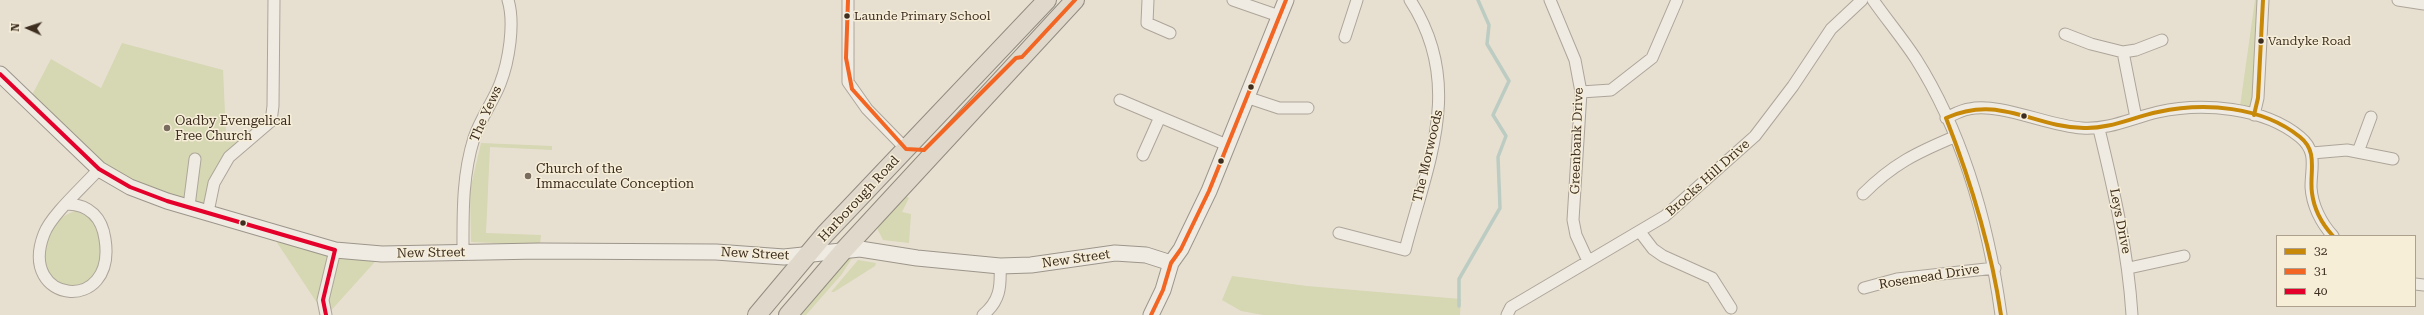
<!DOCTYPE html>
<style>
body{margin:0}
#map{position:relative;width:2424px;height:315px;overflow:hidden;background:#e7e0d1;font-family:"Roboto Serif",serif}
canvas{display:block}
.legend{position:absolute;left:2276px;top:235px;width:140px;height:72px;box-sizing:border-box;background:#f7eed8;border:1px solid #ada18e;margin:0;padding:5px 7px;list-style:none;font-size:12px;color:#3d2e20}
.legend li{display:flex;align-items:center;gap:8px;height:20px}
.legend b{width:20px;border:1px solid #ada18e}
.north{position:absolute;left:8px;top:8px;width:40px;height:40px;-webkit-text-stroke:3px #f7eed8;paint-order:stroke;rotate:273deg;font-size:11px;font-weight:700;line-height:16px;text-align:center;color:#3d2e20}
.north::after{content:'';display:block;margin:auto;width:14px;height:18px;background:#3d2e20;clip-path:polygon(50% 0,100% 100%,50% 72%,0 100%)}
</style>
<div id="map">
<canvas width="2424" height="315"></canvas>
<ul class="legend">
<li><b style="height:5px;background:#c88808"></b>32</li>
<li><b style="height:5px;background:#f26522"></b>31</li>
<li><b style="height:5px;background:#e4002b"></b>40</li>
</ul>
<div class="north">N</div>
</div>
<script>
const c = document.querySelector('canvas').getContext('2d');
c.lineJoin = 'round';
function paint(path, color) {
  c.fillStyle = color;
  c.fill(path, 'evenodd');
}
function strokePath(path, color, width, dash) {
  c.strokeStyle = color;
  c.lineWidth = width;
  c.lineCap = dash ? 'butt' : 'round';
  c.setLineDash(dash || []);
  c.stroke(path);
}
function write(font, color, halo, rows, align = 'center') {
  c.font = font + ' "Roboto Serif",serif';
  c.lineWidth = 3;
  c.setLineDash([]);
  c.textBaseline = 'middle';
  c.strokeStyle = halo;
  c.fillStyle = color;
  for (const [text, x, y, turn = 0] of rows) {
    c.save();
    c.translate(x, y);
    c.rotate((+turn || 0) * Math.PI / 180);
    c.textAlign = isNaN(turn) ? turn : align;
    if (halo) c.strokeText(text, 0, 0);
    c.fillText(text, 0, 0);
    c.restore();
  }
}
paint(new Path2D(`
 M2255,0H2263L2254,115L2240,106Z
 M122,43L223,70L226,134L253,138L229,157L208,212L99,169L32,95L51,59L101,88Z
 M481,143L552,146V150L490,147L486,233L541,235L540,245L471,242L470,190Z
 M906,196L909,198L902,212L911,214L909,243L883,240L877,228Z
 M75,211L95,220C106,245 104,257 92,281L63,290L43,268C44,242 47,221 75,211Z
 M270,232L382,254L327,315H325Z
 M854,255L842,274L806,315H794L844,260Z
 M858,260L876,263L875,266L834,292H831Z
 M1232,276L1307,286L1461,299L1460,315H1263L1241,311L1222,300Z`), '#d6d7b3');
strokePath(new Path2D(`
 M1459,306V279L1500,208L1498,157L1506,136L1493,115L1509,81L1487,44L1489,25L1478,0`), '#bcccc2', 3.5);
const minor = new Path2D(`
 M848,0V82L867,109L906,149
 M1148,0L1147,23L1170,33
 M1233,0L1279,16
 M1550,0L1575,60L1581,92L1573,220L1576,235L1588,261
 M1873,0C1887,20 1903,39 1916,59C1964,135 1989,227 2001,315
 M2398,0L2424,4
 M2065,34L2091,44L2123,52
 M1345,37L1357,0
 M1581,92L1611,90L1652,58L1677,0
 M1246,97L1279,108H1308
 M1120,100L1160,117
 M2254,115L2258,98L2263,0
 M1946,118C1953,115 1961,110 1969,109C2000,102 2048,126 2082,128C2109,130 2132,118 2158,112C2202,102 2264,107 2300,137C2318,152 2311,167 2311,187C2312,205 2321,223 2333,236
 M2136,118L2123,52L2136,50L2162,40
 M2099,129C2114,191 2128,251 2132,315
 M2358,152L2371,117
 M2312,153L2347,150L2393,159
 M1143,155L1160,117L1227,145
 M1863,194C1893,164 1916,153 1954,137
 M68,204C90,205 102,218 105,239C117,315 17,304 44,234C51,215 84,186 99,169
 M189,206L195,159
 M208,212L214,183L229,157L271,121L273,106L274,0
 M1640,232L1653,249L1663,256L1712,278L1731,308
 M1339,233L1405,250C1428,162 1465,84 1410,0
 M463,252C463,214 462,176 474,138C480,119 493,102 500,84C509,61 515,23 508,0
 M2129,268L2184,256
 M2415,284L2424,285
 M1864,288L1897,279L1995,268
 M326,315L323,300L335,250
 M983,315C1000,301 1001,287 1000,266
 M1507,315L1511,307L1665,216L1755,136L1793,86L1831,29L1862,0`);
const secondary = new Path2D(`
 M0,74L99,169L130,187L167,201L335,250L382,254L539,251L716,252L784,257L860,249L917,258L1000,266L1031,265L1115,253L1146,255L1171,263
 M1151,315L1163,290L1171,263L1181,249L1209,191L1286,0`);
const trunk = new Path2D(`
 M757,315L825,234L1047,0
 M788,315L843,251L1075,0`);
strokePath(minor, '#ada599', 13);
strokePath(secondary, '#9c958a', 17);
strokePath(trunk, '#928b80', 20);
strokePath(minor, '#efebe3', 11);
strokePath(secondary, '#efebe3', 15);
strokePath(trunk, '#e0d9cb', 18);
strokePath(new Path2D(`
 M2254,115L2258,98L2263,0
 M2001,315C1991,247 1971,182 1946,118C2000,94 2032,127 2084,128C2110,129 2133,117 2158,112C2204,102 2262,106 2300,137C2319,152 2309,173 2312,193C2314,209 2322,224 2333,236`), '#c88808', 4);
strokePath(new Path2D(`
 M848,0L846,58L852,89L906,149L924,150L1016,58L1022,57L1075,0
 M1151,315L1163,290L1171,263L1181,249L1209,191L1286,0`), '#f26522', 4);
strokePath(new Path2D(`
 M0,74L99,169L130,187L167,201L335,250L323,300L326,315`), '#e4002b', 4);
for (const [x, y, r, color] of [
 [847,16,3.5,"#3d2e20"],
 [2261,41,3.5,"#3d2e20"],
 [1251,87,3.5,"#3d2e20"],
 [2024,116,3.5,"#3d2e20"],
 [167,128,4,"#786c5e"],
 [1221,161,3.5,"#3d2e20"],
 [528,176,4,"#786c5e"],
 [243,223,3.5,"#3d2e20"]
]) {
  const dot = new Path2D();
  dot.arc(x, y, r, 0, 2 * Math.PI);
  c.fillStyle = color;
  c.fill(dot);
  strokePath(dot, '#f7eed8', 1.5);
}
write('12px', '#3d2e20', '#f7eed8', [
 ["Launde Primary School",854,16],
 ["Vandyke Road",2268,41]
], 'left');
write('13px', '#3d2e20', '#f7eed8', [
 ["The Yews",486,114,-66],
 ["Greenbank Drive",1577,141,-88],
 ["The Morwoods",1428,156,-77],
 ["Brocks Hill Drive",1708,178,-42],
 ["Harborough Road",859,199,-47],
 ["Leys Drive",2120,221,79],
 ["New Street",431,253,-1],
 ["New Street",755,254,3],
 ["New Street",1076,259,-8],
 ["Rosemead Drive",1929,277,-9]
]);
write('13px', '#3d2e20', '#f7eed8', [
 ["Oadby Evengelical",175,121],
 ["Free Church",175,136],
 ["Church of the",536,169],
 ["Immacculate Conception",536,184]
], 'left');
</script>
